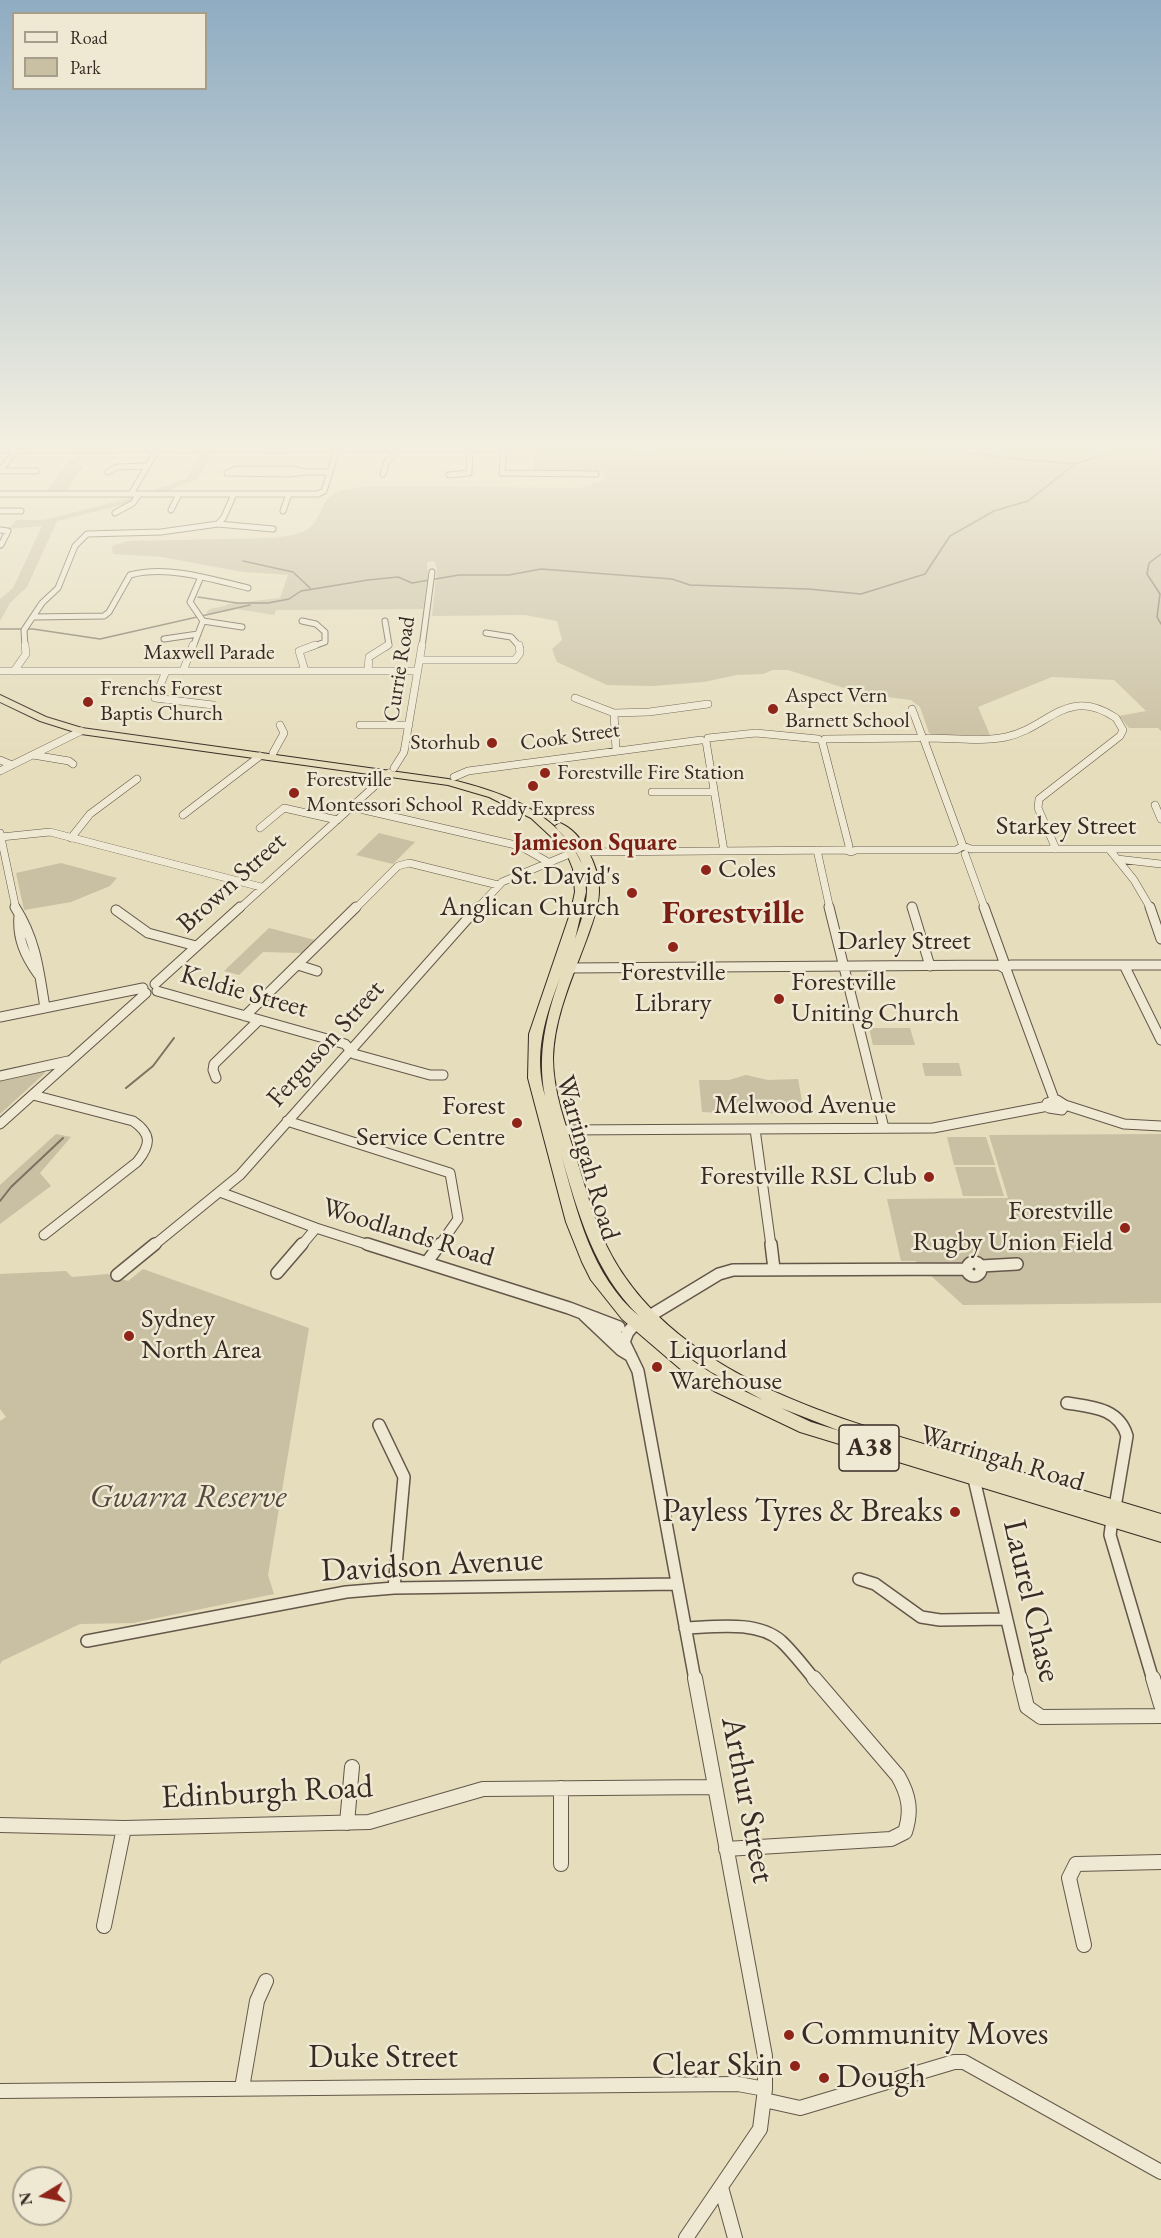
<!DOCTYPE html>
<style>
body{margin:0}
#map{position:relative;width:1161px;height:2238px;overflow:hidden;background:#e6ddbc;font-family:"EB Garamond",serif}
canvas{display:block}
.legend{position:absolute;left:12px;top:12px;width:195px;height:78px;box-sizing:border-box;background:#efe9d3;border:2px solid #a69d8d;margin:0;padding:8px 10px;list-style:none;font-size:18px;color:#392a24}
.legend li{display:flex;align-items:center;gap:12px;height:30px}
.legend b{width:30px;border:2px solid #a69d8d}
.north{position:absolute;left:12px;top:2166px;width:60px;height:60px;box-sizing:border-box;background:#efe9d3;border:2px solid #a69d8d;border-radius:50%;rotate:260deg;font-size:16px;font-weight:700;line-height:24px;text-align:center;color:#392a24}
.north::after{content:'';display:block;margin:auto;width:21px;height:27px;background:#8f2418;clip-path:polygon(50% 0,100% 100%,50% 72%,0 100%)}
</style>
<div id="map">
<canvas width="1161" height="2238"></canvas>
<ul class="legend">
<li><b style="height:8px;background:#efe9d3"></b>Road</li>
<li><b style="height:16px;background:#c9bfa2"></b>Park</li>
</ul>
<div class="north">N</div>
</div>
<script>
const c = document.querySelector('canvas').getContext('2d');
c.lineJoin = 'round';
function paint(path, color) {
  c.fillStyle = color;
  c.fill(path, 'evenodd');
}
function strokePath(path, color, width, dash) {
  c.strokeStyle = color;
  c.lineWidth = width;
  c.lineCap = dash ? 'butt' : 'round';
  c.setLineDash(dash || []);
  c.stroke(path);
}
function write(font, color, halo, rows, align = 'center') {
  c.font = font + ' "EB Garamond",serif';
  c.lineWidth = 5;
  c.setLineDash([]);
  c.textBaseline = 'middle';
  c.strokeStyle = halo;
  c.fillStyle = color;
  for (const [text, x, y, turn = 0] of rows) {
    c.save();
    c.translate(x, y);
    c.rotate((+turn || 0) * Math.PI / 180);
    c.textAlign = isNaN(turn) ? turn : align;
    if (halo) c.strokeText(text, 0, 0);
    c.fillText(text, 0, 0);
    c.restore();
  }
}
paint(new Path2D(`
 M72,443H624L646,451L667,443H1161V731L1158,728H1129L1119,716L1146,711L1114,680L1052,677L978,707L990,735H934L929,733L920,707L911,700L863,694L788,670H773L763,674L737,675L704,682L653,686L607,685L557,662L552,649L562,640L557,621L525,615L432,616L437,568L434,561L427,562L428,575L423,609L276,610L274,615L237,609L209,615L206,613L210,609L225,606L227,604L280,598L288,575L243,572L162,557L113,554L112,546L128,541L275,538C285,536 297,535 306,530C321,523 319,502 334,494C344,488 358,488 370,486L580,488L602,481L605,474L599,471H533L535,449L70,448Z
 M80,451H86L77,465L83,466L65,493H46L70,459H75Z
 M201,451H213L198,479L162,493H146L187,478Z
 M138,496L134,502L57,521L27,587L10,603L0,621V599L13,588L42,526L9,529L16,520H44Z
 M379,833L415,842L393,864L356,855Z
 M61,863L117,878L110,886L71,902L24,910L16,873Z
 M269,928L315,940L302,953L263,952L239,975L224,971Z
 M869,1028H910L915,1045H873Z
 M922,1063H959L962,1076H925Z
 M44,1071L45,1073L0,1114V1081Z
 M746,1075L768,1080L798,1079L804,1112L751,1114L702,1112L699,1080H729Z
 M56,1134L71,1137L40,1173L51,1186L0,1224V1185Z
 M1161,1134V1303L963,1305L915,1261H901L887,1199L1008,1198L989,1135Z
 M947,1137H986L995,1165H954Z
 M955,1167H995L1004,1196H963Z
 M143,1269L309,1328L268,1575L274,1594L133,1623L80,1624L2,1661L0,1665V1421L6,1417L0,1409V1274L66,1271L72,1277L108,1274L128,1281Z`), '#c9bfa2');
strokePath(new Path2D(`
 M797,452L916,445L1014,459L1075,464
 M1161,554L1149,563L1147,574L1160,594L1157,617L1161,624
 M243,561L293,572L310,588
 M198,597L237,603H268L289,599L301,591L368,580L398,577L412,583L459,575H509L541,569L672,579L690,585L808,589L861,594L925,574L950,536L994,511L1028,501L1075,464L1138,443
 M0,629H33L100,639L250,605`), '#7d7160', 1.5);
strokePath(new Path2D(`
 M126,1088L153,1066L174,1038
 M0,1201L11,1187L63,1138`), '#7d7160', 2);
const minorFar4 = new Path2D(`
 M504,448L502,473L596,474
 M0,450L494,449L529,443
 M236,469H293L305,472L291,474L227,473Z
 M0,470L23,443
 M0,471H36
 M108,472L117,467L147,466
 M305,472H330
 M383,474L387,461L395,454L396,449
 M449,475L469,473L470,449
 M0,494H318L324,491L337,449
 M131,494L157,450
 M171,510L179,494
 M0,511H21
 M283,511L289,494
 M115,513L133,503L139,494
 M218,524L224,517L234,494
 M0,530L8,531L1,545
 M33,617L104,616L109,612L130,575C168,565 211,579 248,588
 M203,621L242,627
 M302,621L316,624L325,632V642L311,647
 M385,621L389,645L386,647
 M486,633L511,637L520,647
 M164,639L198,634
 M25,647L24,630L42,603L58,588L75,546L87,534L161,532L218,524L273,529
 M193,647L203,621L190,602L200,579
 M422,647L432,572`);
const minorFar3 = new Path2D(`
 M420,660H515L520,653L519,645
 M0,671H417
 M14,671L26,654L25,645
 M166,671L155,698L213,705
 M183,671L193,645
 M305,671L299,651L315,645
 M368,671L369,657L388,645
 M575,698L614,713L649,712L708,704
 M912,709L922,736
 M614,713L616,750
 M360,725H409
 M708,738L756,733L818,739
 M928,738C954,738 981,742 1006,737C1049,728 1067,685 1116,718L1123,730L1120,736L1039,799L1038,808L1056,849
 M825,739L918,738
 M924,740L963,846
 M706,741L724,851
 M822,741L849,846
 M273,753L284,733L280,725
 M33,755L69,761L73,764
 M0,760L12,765
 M394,768L404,752L422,645
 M0,771L81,731
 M454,777L468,771L701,740
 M652,792H714
 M1155,805L1161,819
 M351,807L520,846L548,862
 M183,815L260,756
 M260,828L284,808L337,820
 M0,833L16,909
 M1,837L50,832L261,887
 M71,838L90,814L137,779
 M971,849H1161
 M1109,849L1134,880L1151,909
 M817,850L830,909
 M583,852L845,850L851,852L856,850H956L963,846L971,849
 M965,854L985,909
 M1117,859L1161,864
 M239,909L389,773
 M355,909L398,866L409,863L498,885
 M477,909L502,882L572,853`);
const minorFar2 = new Path2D(`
 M15,907C36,940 39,970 45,1008
 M829,907L884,1128
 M912,907L930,966
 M984,907L1004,962
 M1150,907L1161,939
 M116,910L148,933L196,946
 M19,916C17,938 25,956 38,974
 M298,965L317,971
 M1011,965H1161
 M1124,965L1161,1040
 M570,968L999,965L1006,969
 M1006,969L1054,1099
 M155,984L240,907
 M157,991L345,1044L354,1054L430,1075H443
 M245,1016L356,907
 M0,1017L143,988
 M0,1076L68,1061
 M216,1078L213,1070L214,1064L259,1020
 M33,1095L133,1121C152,1134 151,1145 137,1162L44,1235
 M1057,1100L1065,1105L1062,1110L1049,1108L1047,1103Z
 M1065,1105L1124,1124L1161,1126
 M287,1121L450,1173L458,1219L439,1246
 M0,1124L146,993
 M755,1129L771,1246
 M561,1130L933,1128L1048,1106
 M220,1192L316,1228L372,1246
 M153,1246L240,1175L478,907
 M301,1246L316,1228`);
const minorFar1 = new Path2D(`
 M367,1244L569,1308L619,1327
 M771,1244L774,1269
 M967 1269a7 7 0 1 1 14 0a7 7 0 1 1-14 0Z
 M427,1262L440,1244
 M981,1266L1017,1264
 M277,1273L302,1244
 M117,1275L155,1244
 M584,1315L621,1350L631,1356
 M648,1317L719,1274L733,1270L965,1269
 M596,1318L624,1342L638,1371L695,1680
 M624,1342L628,1332L636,1323
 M1067,1403C1092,1407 1119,1408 1127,1436L1115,1507
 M379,1425L404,1477L394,1588
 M974,1479L1021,1680
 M1112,1520L1110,1535L1153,1680
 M859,1579L875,1584L921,1617L940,1620L1005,1619
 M685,1628C714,1627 757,1620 781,1641C793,1652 804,1667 815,1680
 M87,1641L346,1592L394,1588L677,1584`);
const minor = new Path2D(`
 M1020,1678L1027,1707L1041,1717L1161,1716
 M1153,1678L1161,1705
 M561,1788V1864
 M347,1823L352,1767
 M0,1825L124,1828L369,1822L483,1789L714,1787
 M726,1849L891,1839L905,1832C912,1811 909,1795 898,1776L814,1678
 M104,1926L124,1828
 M1084,1945L1069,1878L1076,1864L1161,1862
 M242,2088L257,2001L266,1981
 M0,2091L738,2084L765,2089
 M764,2100L800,2108L954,2062H964L1161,2172
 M721,2187L735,2238
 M686,2238L760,2129L765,2089V2056L695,1678`);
const highway = new Path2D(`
 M0,695L46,717L82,728L448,779C500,791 558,811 582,864C576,848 565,839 555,826L560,823C582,832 600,867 599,891C599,906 592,924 587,938C573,976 554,1017 553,1058C553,1091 565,1123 575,1154C582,1176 588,1199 596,1221C649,1369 827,1416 962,1455C1029,1474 1095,1494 1161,1514V1542L800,1432L714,1391L685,1373L622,1319L591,1280L582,1262L566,1222L528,1078L529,1034L571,911L575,892L573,869L567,854L558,843L531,818L489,797L448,785L81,734L40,721L0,702ZM585,870C591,895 583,916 575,939L586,892ZM560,978C546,1017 537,1054 545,1096C533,1054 545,1017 560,978ZM561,1154C578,1213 594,1272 639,1316C591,1276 577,1211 561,1154ZM680,1351L711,1372L763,1400C733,1386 706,1372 680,1351ZM781,1408L840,1431L811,1422Z`);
strokePath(minorFar4, '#64574a', 7);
strokePath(minorFar3, '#64574a', 8);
strokePath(minorFar2, '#64574a', 11);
strokePath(minorFar1, '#64574a', 14);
strokePath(minor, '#64574a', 16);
strokePath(highway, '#392a24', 2);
strokePath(minorFar4, '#efe9d3', 5);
strokePath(minorFar3, '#efe9d3', 7);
strokePath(minorFar2, '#efe9d3', 9);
strokePath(minorFar1, '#efe9d3', 11);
strokePath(minor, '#efe9d3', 14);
paint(highway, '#e6ddbc');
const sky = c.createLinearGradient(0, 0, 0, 756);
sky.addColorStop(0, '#8facc2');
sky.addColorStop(0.59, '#f4f0e1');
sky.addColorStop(1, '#f4f0e100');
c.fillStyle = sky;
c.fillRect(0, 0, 1161, 756);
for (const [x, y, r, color] of [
 [88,702,6,"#8f2418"],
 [773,709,6,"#8f2418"],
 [492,743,6,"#8f2418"],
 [545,773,6,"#8f2418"],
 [533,786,6,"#8f2418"],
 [294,793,6,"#8f2418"],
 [706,870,6,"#8f2418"],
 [632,893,6,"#8f2418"],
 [673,947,6,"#8f2418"],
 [779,999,6,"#8f2418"],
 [517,1123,6,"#8f2418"],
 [929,1177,6,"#8f2418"],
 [1125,1228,6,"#8f2418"],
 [129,1336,6,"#8f2418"],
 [657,1367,6,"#8f2418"],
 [955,1512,6,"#8f2418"],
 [789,2035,6,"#8f2418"],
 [795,2066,6,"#8f2418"],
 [824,2078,6,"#8f2418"]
]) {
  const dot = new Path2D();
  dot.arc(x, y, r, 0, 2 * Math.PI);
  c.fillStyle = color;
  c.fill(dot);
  strokePath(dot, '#efe9d3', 2);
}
write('22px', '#392a24', '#efe9d3', [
 ["Maxwell Parade",209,653],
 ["Currie Road",400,669,-81],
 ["Cook Street",570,737,-8]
]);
write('22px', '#392a24', '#efe9d3', [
 ["Frenchs Forest",100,689],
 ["Baptis Church",100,714],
 ["Aspect Vern",785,696],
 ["Barnett School",785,721],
 ["Storhub",480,743,"right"],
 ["Forestville Fire Station",557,773],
 ["Forestville",306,780],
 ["Montessori School",306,805],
 ["Reddy Express",533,809,"center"]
], 'left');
write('bold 24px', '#7a1f14', '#efe9d3', [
 ["Jamieson Square",595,843]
]);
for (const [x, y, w] of [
 [869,1448,60]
]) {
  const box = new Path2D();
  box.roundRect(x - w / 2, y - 23, w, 46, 4.5);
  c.fillStyle = '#efe9d3';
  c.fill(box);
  strokePath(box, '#392a24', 1.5);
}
write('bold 26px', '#392a24', null, [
 ["A38",869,1448]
]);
write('27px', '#392a24', '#efe9d3', [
 ["Starkey Street",1066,827],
 ["Brown Street",232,883,-42],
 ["Darley Street",904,942],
 ["Keldie Street",244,992,16],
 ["Ferguson Street",326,1044,-48],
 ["Melwood Avenue",805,1106],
 ["Warringah Road",587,1158,74],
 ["Woodlands Road",408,1233,17],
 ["Warringah Road",1002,1459,17]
]);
write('27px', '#392a24', '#efe9d3', [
 ["Coles",718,870],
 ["St. David's",620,877,"right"],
 ["Anglican Church",620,908,"right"],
 ["Forestville",673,973,"center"],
 ["Library",673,1004,"center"],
 ["Forestville",791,983],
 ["Uniting Church",791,1014],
 ["Forest",505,1107,"right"],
 ["Service Centre",505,1138,"right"],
 ["Forestville RSL Club",917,1177,"right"],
 ["Forestville",1113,1212,"right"],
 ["Rugby Union Field",1113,1243,"right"],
 ["Sydney",141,1320],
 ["North Area",141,1351],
 ["Liquorland",669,1351],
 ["Warehouse",669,1382]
], 'left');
write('bold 33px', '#7a1f14', '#efe9d3', [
 ["Forestville",733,914]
]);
write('italic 33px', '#56483d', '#efe9d3', [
 ["Gwarra Reserve",188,1498]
]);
write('33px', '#392a24', '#efe9d3', [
 ["Payless Tyres & Breaks",943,1512],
 ["Community Moves",801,2035,"left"],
 ["Clear Skin",783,2066],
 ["Dough",836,2078,"left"]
], 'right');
write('33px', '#392a24', '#efe9d3', [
 ["Davidson Avenue",432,1566,-3],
 ["Laurel Chase",1031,1601,77],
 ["Edinburgh Road",267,1793,-3],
 ["Arthur Street",747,1800,79],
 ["Duke Street",383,2058]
]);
</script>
